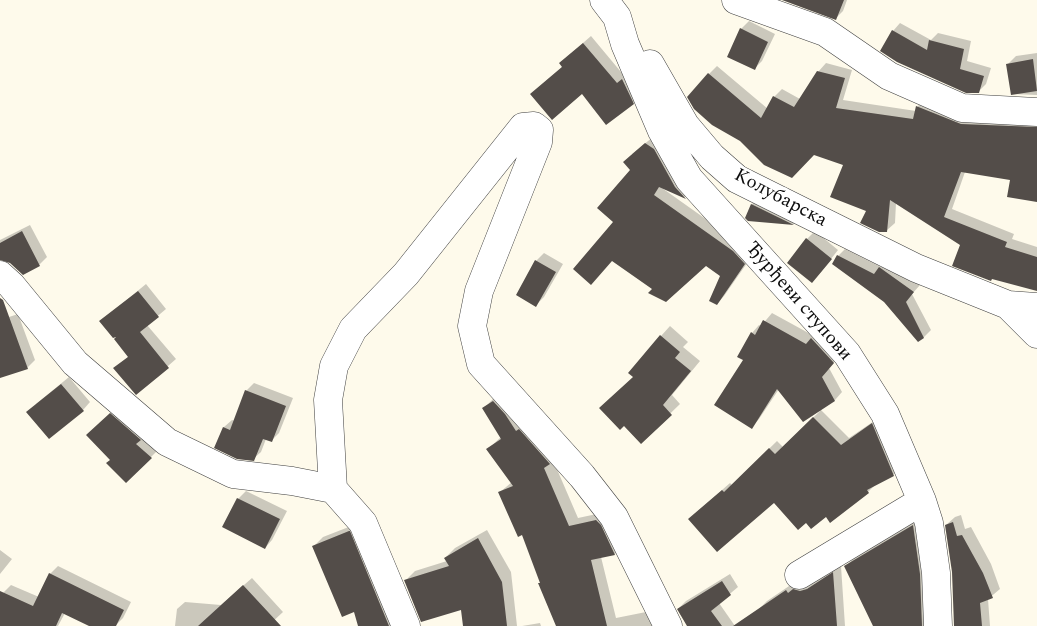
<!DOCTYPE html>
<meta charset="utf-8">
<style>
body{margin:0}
canvas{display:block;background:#fefaeb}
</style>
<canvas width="1037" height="626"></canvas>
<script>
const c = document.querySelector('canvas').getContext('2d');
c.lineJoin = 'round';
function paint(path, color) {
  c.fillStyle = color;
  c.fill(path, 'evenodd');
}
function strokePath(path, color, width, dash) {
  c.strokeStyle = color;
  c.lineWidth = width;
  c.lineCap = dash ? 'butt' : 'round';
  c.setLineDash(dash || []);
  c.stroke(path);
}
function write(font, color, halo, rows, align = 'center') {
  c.font = font + ' Spectral,serif';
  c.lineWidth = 5;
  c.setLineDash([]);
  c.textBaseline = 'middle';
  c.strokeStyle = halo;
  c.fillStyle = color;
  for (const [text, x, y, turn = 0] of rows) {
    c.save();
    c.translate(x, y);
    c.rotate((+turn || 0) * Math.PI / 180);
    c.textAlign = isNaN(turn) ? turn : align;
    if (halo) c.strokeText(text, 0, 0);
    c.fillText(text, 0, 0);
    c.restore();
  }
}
paint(new Path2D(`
 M785,0H847L843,11L835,19Z
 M749,21L775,34L762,61L754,69L741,29Z
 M900,23L931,40L938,33L971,41L967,61L991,68L986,84L978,92L893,31Z
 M591,36L641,96L633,103L583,92L539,87L563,66L568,56Z
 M1037,53V95L1012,94L1008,64L1016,56Z
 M826,63L852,70L843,100L916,111L918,106L926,98L1037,120V201L1012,179L965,172L952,209L1014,234L1012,239L1037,247V290L896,203L895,223L886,231L868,210L844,164L815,153L792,177L709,74L717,66L768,109L774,97L782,89L800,99L818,72Z
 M653,137L692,190L685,197L662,188L741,244L752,256L724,296L717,304L722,275L706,265L654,288L615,222L632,170V154Z
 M760,197L801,217L794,224L749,220L747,218L752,204Z
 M30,225L47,257L39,265L18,267L4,259H0V240Z
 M815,231L838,250L820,273L807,239Z
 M845,249L881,267L887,261L920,285L912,294L931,330L924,337L918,340L885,301L838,256Z
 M544,253L563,264L544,297L536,305V261Z
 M146,284L166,309L147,325L176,359L137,393L115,368L129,356L120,335L101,321Z
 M772,313L814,336L841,354L829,368L842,392L835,400L820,409L849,438L880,417L901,467L893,475L876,484L868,492L827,515L806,521L774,501L698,511L730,483L732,485L777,441L783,447L820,411L779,389L759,419L752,427L744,360L752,333L759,325L761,326Z
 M18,314L35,360L27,368L0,377V320Z
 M670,326L688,342L683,347L700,361L672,395L680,404L641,442L634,376L661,336Z
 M69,377L90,402L83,410L36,404Z
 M254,383L293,398L279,433L271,441L266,439L261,452L253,459L216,447L224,427L232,420L235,421L246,391Z
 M503,393L553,460L578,518L606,512L624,545L615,554L601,557L616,618L656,610L662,626H558L523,533L500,492L512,482L488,449L501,437L484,408L493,399Z
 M118,406L158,450L126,482L111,460L88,435Z
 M246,491L287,511L272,540L265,548L224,527L238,499Z
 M961,515L965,529L971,527L991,564L1000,589L988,599L990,626H955L953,572L946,525L955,517Z
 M921,518L933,626H874L846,566L854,558Z
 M359,523L404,626H359L355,611L314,546L323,537Z
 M487,530L511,572L517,626H464L462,608L405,581L415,571L447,561L445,558L455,548Z
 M0,550L12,559L0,574Z
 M58,566L131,602L123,618L115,626H92L65,613L58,626H0V599L3,593L11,585L39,597L50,574Z
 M841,566L845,626H771L759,609L767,601L795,582L816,581Z
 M730,574L738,587L719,603L735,626H689L678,609L686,601Z
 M252,578L283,612L268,626H175L177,609L185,602L221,605Z
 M540,623L541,626H522Z`), '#0003');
paint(new Path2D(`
 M782,0H844L836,20Z
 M740,28L768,42L755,70L727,57Z
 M892,30L927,50L929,40L964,49L960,69L984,76L979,93H966L897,62L880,51Z
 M583,43L617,83L622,79L634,104L606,125L582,94L552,120L530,94L562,67L559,63Z
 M1033,59L1037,91L1011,95L1006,64Z
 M817,71L845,78L836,108L913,119L916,106L961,124L1037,127V202L1007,197L1010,180L961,172L944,217L1007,242L1005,247L1037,257V291L992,279L991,281L952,266L960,245L890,200L887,232H879L860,223L866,211L830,197L843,165L814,155L792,178L764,165L740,141L712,125L694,109L687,97L708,73L761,118L773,96L794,107Z
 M645,143L654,149L675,187L686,199L659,187L654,195L733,251L745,264L717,305L709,301L720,276L706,266L666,302L648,293L652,289L612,261L591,285L573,269L613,222L597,208L630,170L623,162Z
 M751,204L794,225L748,221L745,218Z
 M22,231L40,266L23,275L10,263L0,260V243Z
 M806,238L832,259L812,283L787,263Z
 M837,255L874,274L879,267L914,292L906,302L924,338L918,342L884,302L832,264Z
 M535,260L556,272L536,307L516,295Z
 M138,291L159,317L140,332L169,368L136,395L113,368L128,357L114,339L116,337L113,338L99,321Z
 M0,298L3,300L28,369L0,378Z
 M763,320L806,344L811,338L834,363L822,377L835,401L803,422L777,389L752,429L714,405L743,360L737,357L751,332L755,335Z
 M660,335L680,352L675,358L691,371L663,405L672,415L641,444L624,426L620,430L599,408L633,377L628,373Z
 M61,384L84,411L49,439L26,412Z
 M245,390L286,406L272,442L263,439L254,461L237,459L214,448L223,427L230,430Z
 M493,401L505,414L516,431L519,429L550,464L544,468L569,526L596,520L601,525L615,555L591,560L607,626H556L538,583H540L522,535L518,537L498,492L513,486L486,449L501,439L482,408Z
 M110,413L141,440L136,444L152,458L126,483L106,463L110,460L86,435Z
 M813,417L841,445L872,423L894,476L867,490L869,493L830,523L826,517L811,529L806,523L798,530L774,503L717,552L688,519L722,490L724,492L769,448L775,454Z
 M237,498L280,519L265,549L222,527Z
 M953,522L957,536L962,535L983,573L993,598L980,603L982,626H954L952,572L945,525Z
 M913,525L920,574L922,626H873L844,566Z
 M349,531H350L389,626H358L354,612L342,617L312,546Z
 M478,538L502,582L507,626H463L461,610L421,622L404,580L449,566L444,558Z
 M833,572L837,626H733L786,590L788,593L793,589L800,591L807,589Z
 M49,573L124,610L116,626H89L62,613L56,626H0V591L33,606Z
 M722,581L731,595L711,611L722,626H687L677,609Z
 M243,585L281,626H198Z`), '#534d49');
const minor = new Path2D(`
 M604,0L617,17L625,44L662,131L689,179L847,354L885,414L922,501L929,523L936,573L938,626
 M736,0L825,32L889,76L962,108L1037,112
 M650,64L685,125L712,157L737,179L916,268L1008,305L1037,307
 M0,275L11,285L75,363L167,442L233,474L292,481L333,489L363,523L406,626
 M1008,305L1037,334
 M333,489L328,400L334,366L353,329L406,274L523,127L534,126L539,130L538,142L479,291L472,326L481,364L582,476L614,517L668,626
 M799,575L922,501`);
strokePath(minor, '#3e3e3e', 29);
strokePath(minor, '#fff', 28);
write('19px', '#0b0b0b', '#fff', [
 ["Колубарска",780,199,28],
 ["Ђурђеви ступови",798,302,49]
]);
</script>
